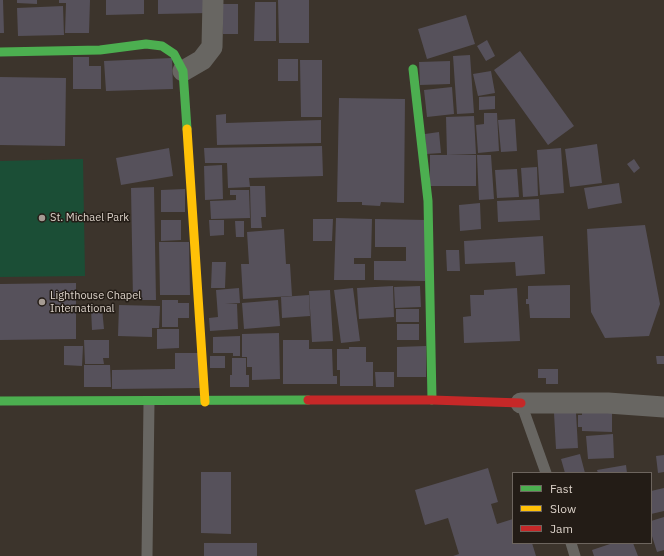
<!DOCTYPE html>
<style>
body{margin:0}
#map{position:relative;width:664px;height:556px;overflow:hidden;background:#3c342c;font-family:"IBM Plex Sans",sans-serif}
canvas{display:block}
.legend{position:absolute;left:512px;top:472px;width:140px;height:72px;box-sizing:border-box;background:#231c16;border:1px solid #6d655e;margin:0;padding:5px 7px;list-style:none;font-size:12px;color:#ddd3ca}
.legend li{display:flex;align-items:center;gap:8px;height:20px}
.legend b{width:20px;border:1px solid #6d655e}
</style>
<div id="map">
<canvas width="664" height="556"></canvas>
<ul class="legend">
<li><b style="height:5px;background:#4caf50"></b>Fast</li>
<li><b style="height:5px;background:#ffc107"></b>Slow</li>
<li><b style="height:5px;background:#c62828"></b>Jam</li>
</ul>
</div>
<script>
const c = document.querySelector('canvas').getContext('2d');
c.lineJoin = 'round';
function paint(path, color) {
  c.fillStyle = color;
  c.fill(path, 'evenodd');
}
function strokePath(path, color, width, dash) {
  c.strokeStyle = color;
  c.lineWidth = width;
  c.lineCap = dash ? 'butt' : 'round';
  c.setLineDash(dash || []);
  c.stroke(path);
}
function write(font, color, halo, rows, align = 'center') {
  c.font = font + ' "IBM Plex Sans",sans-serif';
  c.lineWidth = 3;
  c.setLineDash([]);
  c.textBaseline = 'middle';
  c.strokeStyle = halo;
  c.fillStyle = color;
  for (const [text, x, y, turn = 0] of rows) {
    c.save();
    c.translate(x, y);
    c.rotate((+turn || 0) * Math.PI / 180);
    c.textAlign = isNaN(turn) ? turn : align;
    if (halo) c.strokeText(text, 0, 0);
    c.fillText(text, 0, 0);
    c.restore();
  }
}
paint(new Path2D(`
 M83,159L85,276L0,277V161Z`), '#1b4e36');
paint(new Path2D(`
 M0,0H3L4,33H0Z
 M17,0H37V4L17,3Z
 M59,0H90L89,33H65L66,3H59Z
 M106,0H144V14L106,15Z
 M158,0H209V13L158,14Z
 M278,0H309V43H279Z
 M255,2H276V41H254Z
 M223,4H238V34H223Z
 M63,6L64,35L18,36L17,8Z
 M466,15L475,44L427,59L418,29Z
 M487,40L495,56L486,61L477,46Z
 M520,51L574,126L548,145L494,70Z
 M470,55L474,113L457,114L453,56Z
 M73,57H89V66H101V89H73Z
 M172,58L173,89L106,91L104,61Z
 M278,59H298V81H278Z
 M300,60H322V117H301Z
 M450,61V84L420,85L419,62Z
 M491,71L495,93L478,96L473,74Z
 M0,77L66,78L65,146L0,145Z
 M452,87L454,114L427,117L424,90Z
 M495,96V109L479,110V97Z
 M339,98L405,99L404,203L381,202L380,206L362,205V202H337Z
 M484,113H497L499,151L478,153L476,125L484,124Z
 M226,114V123L321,120V143L217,145L216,115Z
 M474,116L476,154L447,155L446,117Z
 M515,119L517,151L501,152L498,120Z
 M439,132L441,153L426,154L425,134Z
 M597,144L602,183L570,187L565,149Z
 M322,146L323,176L249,178L250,187L228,188L227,163H205L204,148Z
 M169,148L173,176L121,185L116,158Z
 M561,148L564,193L540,195L537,150Z
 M430,155H476V186H430Z
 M477,155H491L494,199L479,200Z
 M634,159L640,168L634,173L627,164Z
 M222,165L223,199L205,200L204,166Z
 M537,167L538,196L523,197L521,168Z
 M517,169L519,197L497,198L495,170Z
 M619,183L622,203L588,209L584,188Z
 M250,186H265L266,217H261L262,228H251Z
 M154,187L156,300H133L131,188Z
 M185,189V212H161V190Z
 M230,190H249L250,218L211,219L210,201L236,200V195H230Z
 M539,199L540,220L498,222L497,201Z
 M480,203L481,229L460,231L459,205Z
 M336,218L372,219L371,258H354V264H365V280H334Z
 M313,219H333L332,241H313Z
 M375,219L426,220L425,281L374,280V261H406V247H375Z
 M161,220H181V240L161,241Z
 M209,220H224V235L210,236Z
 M235,221H244V237H236Z
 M645,225L660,304L649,336L605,338L591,312L587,229Z
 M284,229L286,264H290L292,296L243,299L241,264H249L247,232Z
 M543,236L545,274L516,276L515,262L465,264L464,241Z
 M159,242H189L190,295H160Z
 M446,250H459L460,271H447Z
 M212,262H226L225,288H211Z
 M76,283V339L0,340V284Z
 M570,285V318H530L529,304H526V299H528V286Z
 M393,286L394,317L359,319L357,288Z
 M420,286L421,307L395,308L394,287Z
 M239,288L240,303L225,304H237L238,329L210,331L209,318L218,317L216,290Z
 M353,288L360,341L341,343L334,290Z
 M517,288L520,341L464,343L463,317L471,316L470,295H484V290Z
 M330,290L333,341L312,342L309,291Z
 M309,295L310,316L282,318L281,297Z
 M162,300H178V303H189V318H178V327H162Z
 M278,300L280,326L244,329L242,303Z
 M119,305L160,306L159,328H152V337L118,336Z
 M102,308L104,329L92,330L91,309Z
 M396,309H419V322H396Z
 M397,324H419V340H397Z
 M157,329H179V348L157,349Z
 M279,333L280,379L252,380V367H247V357H242V334Z
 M240,336V356H233V353H213V337Z
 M84,340H109V358H103L104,364H85Z
 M283,340H309V349H332L333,376H337V384H283Z
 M64,346H83L82,366L64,365Z
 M426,346V377H397V347Z
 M349,347H366V362H373V386H340V370H337V349H349Z
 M175,353H199L200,388L112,389V370L175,369Z
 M210,356H225V368H210Z
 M656,356H664V364H657Z
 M232,358H246V375H249V387H230V375H232Z
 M84,365H110L111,387H84Z
 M538,369H558V384H546V378H538Z
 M375,372H394V387H376Z
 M576,412L578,448L556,449L554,413Z
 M582,412H612V432L582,431V427H578V415H582Z
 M613,434L614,458L588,459L586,436Z
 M580,454L585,473H565L561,459Z
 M664,455V472L658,473L656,456Z
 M626,465L627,473H598L597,470Z
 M488,468L498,502L491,504L497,524L513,519V543H532L536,556H453L459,554L448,518L425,525L415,490Z
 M201,472H231V534L201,533Z
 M664,488V511L651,514V491Z
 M664,517V550L657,552L651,533V521Z
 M204,543H257V556H204Z
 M613,543H633L638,556H594L592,550Z`), '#56515b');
strokePath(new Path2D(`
 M521,403L546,473
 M571,543L575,556
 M147,556L149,402`), '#686662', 11);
strokePath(new Path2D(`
 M183,71L202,60L212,47L213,0
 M521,403H608L664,407`), '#686662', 21);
strokePath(new Path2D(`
 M0,52L100,50L146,44L162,46L174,54L183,71L187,129
 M413,69L428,201L432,400
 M0,401L308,400`), '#4caf50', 9);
strokePath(new Path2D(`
 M187,129L205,402`), '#ffc107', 9);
strokePath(new Path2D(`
 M308,400H432L521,403`), '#c62828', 9);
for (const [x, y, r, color] of [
 [42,218,4,"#a59b93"],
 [42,302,4,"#a59b93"]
]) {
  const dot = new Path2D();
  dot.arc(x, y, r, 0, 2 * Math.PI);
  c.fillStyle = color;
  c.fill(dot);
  strokePath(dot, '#231c16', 1.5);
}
write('11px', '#ddd3ca', '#231c16', [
 ["St. Michael Park",50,218],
 ["Lighthouse Chapel",50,296],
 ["International",50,309]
], 'left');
</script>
